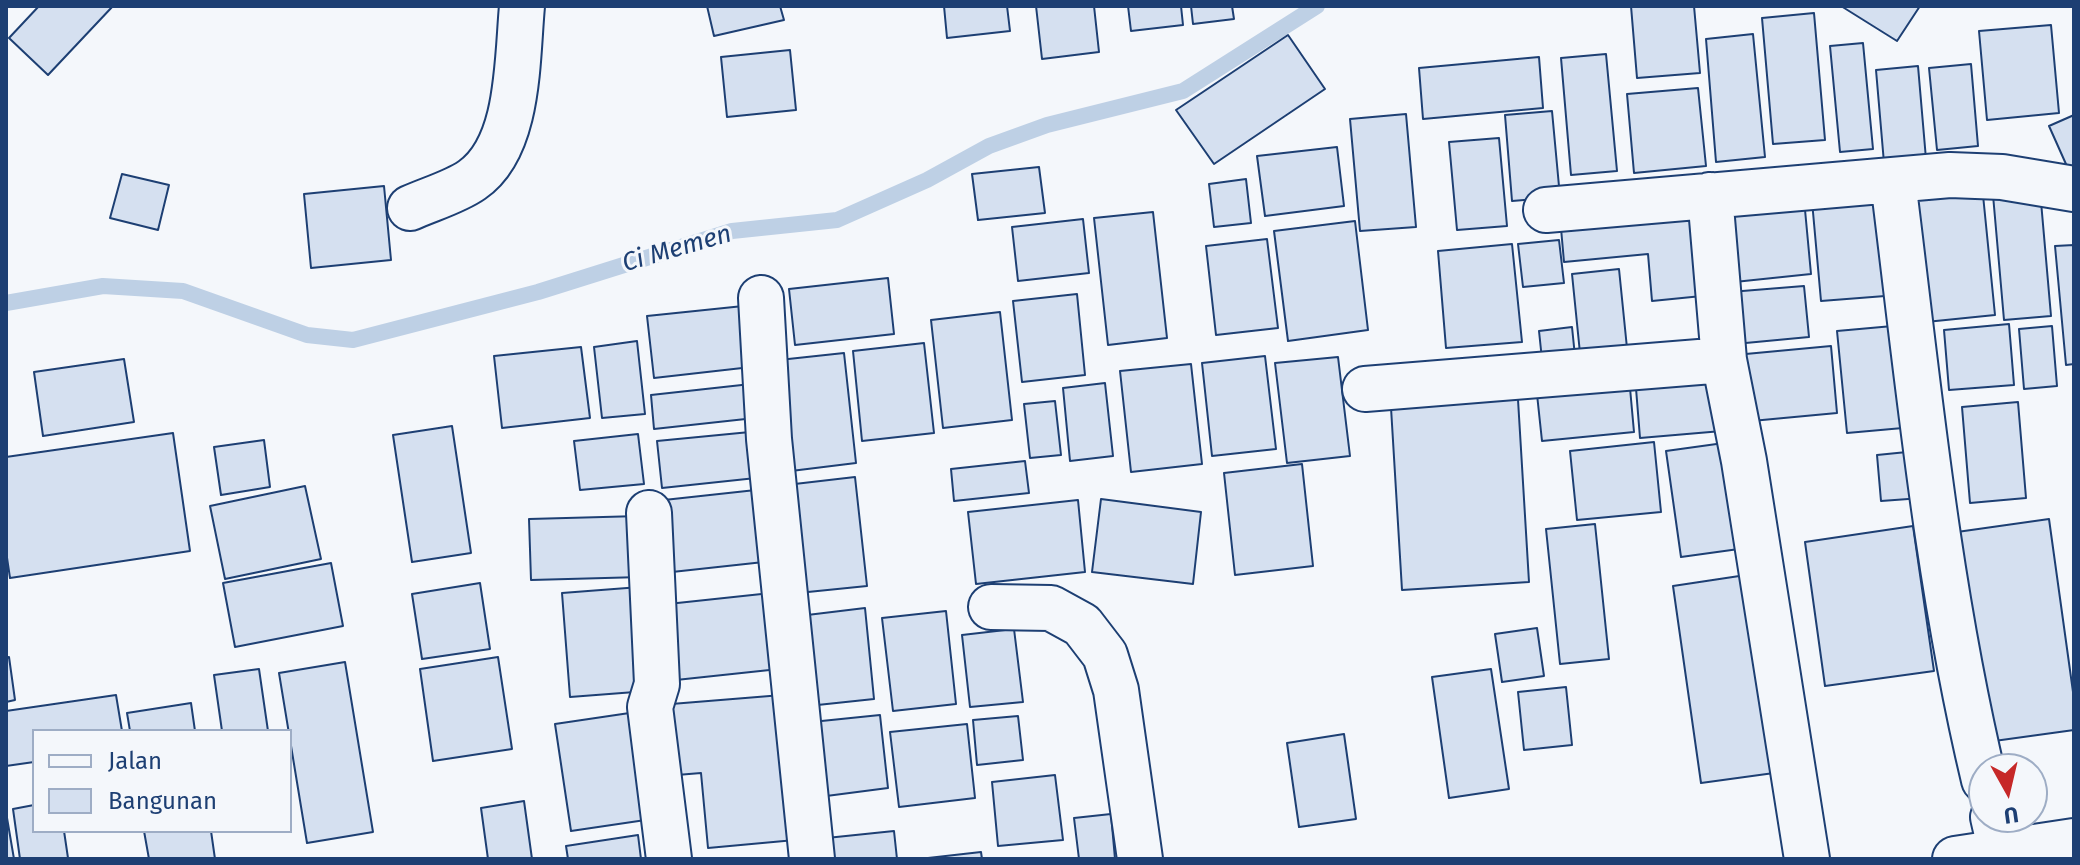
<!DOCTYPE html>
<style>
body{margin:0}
#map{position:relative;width:2080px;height:865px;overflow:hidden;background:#f4f7fb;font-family:"Fira Sans",sans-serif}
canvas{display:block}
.frame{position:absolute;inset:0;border:8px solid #1d3f73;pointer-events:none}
.legend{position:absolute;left:32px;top:729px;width:260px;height:104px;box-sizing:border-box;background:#f4f7fb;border:2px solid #9eadc5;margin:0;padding:10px 14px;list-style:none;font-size:24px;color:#1d3f73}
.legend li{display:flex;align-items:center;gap:16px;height:40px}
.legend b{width:40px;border:2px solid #9eadc5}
.north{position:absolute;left:1968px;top:753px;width:80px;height:80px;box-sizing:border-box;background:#f4f7fb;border:2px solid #9eadc5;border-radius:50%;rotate:172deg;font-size:22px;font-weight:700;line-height:32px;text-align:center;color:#1d3f73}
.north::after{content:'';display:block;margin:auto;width:28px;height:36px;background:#c62828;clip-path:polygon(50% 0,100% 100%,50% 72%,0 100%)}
</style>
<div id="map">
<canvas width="2080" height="865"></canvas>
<div class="frame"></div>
<ul class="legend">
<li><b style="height:10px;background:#f4f7fb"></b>Jalan</li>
<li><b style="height:22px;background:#d5e0f0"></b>Bangunan</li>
</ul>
<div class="north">U</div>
</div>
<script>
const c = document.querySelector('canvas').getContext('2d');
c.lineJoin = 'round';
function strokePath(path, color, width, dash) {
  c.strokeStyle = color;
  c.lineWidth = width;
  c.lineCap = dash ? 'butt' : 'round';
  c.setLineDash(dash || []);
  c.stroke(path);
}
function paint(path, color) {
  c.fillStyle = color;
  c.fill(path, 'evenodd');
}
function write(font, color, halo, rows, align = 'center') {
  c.font = font + ' "Fira Sans",sans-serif';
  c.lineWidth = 6;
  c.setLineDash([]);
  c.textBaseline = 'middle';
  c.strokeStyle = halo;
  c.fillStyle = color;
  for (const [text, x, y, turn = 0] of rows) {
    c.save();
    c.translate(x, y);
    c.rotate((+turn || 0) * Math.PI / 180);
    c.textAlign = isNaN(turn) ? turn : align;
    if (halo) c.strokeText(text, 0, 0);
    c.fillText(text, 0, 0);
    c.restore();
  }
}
strokePath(new Path2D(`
 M6,303L103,286L183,291L307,335L353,340L538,292L732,231L837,220L927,180L989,146L1047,125L1183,91L1317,6`), '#bed0e5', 16);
const building = new Path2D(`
 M39,6H113L48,75L9,38Z
 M707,6H780L784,20L714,36Z
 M944,6H1007L1010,31L947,38Z
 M1036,6H1094L1099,52L1042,59Z
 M1128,6H1181L1183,25L1131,31Z
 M1191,6H1232L1234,19L1193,24Z
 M1631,6H1694L1700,73L1637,78Z
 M1841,6H1920L1897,41Z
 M1814,13L1825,140L1773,144L1762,18Z
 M2051,25L2059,113L1987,120L1979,31Z
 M1753,34L1765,157L1716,162L1706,39Z
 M1288,35L1325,89L1214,164L1176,110Z
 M1863,43L1873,149L1840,152L1830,46Z
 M790,50L796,110L727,117L721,57Z
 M1606,54L1617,171L1571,175L1561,58Z
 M1539,57L1543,108L1423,119L1419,68Z
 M1971,64L1978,146L1937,150L1929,68Z
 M1918,66L1926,159L1884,163L1876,70Z
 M1698,88L1706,166L1634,173L1627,94Z
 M1552,111L1560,197L1512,201L1505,115Z
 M1406,114L1416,227L1360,231L1350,119Z
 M2074,115V182L2049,126Z
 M1499,138L1507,226L1457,230L1449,142Z
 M1337,147L1344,206L1265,216L1257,156Z
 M1039,167L1045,213L978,220L972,174Z
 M122,174L169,185L158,230L110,218Z
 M1246,179L1251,223L1214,227L1209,184Z
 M1982,185L1995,315L1926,322L1914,191Z
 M384,186L391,260L311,268L304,194Z
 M2040,190L2051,316L2004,320L1993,195Z
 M1889,194L1898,295L1821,301L1812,201Z
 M1804,199L1811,274L1725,283L1718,207Z
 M1703,203L1712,295L1652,301L1648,254L1564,262L1560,217Z
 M1153,212L1167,338L1108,345L1094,218Z
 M1083,219L1089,273L1018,281L1012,227Z
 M1355,221L1368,330L1288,341L1274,231Z
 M1267,239L1278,328L1216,335L1206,246Z
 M1559,240L1564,283L1523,287L1518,244Z
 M1512,244L1522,342L1446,348L1438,251Z
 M2074,245V364L2066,365L2055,246Z
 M1619,269L1628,358L1581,363L1572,274Z
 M888,278L894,334L795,345L789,289Z
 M1804,286L1809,337L1735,344L1730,292Z
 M1077,294L1085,375L1022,382L1013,301Z
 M753,305L760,366L654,378L647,316Z
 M1000,312L1012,420L943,428L931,320Z
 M2009,324L2014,385L1949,390L1944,330Z
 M1904,325L1914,427L1847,433L1837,331Z
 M2052,326L2057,386L2024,389L2019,329Z
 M1572,327L1576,366L1543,369L1539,331Z
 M637,341L645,414L602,418L594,347Z
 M924,343L934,433L862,441L853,351Z
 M1831,346L1837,413L1741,422L1735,355Z
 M581,347L590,418L502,428L494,356Z
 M844,353L856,463L791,471L779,360Z
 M1265,356L1276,449L1212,456L1202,363Z
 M1338,357L1350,456L1287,463L1275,363Z
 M124,359L134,422L43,436L34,372Z
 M1191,364L1202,464L1131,472L1120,371Z
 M1717,368L1722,431L1640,438L1635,376Z
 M1629,377L1634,432L1542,441L1536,385Z
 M760,383L764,417L654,429L651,395Z
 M1105,383L1113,456L1070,461L1063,388Z
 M1517,383L1529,582L1402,590L1390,391Z
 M1055,401L1061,455L1030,458L1024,404Z
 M2018,402L2026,498L1970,503L1962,407Z
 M452,426L471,553L412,562L393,435Z
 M750,432L756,478L662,488L657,441Z
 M173,433L190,551L10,578L6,551V457Z
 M638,434L644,484L580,490L574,441Z
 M264,440L270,487L221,495L214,447Z
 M1654,442L1661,512L1577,520L1570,451Z
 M1731,442L1746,548L1681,557L1666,451Z
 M1917,451L1922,498L1881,501L1877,455Z
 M1025,461L1029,493L954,501L951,469Z
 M1302,464L1313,566L1235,575L1224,473Z
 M855,477L867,586L798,593L786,485Z
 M305,486L321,559L225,579L210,506Z
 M765,489L773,561L672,572L664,500Z
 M1101,499L1201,512L1193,584L1092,572Z
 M1078,500L1085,572L976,584L968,512Z
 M640,516L642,577L531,580L529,519Z
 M2049,519L2074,699V730L1987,742L1957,532Z
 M1595,524L1609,659L1560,664L1546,529Z
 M1913,526L1934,671L1825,686L1805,542Z
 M331,563L343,626L235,647L223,583Z
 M1746,575L1774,773L1701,783L1673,586Z
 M480,583L490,649L422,659L412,594Z
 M640,587L648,691L570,697L562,593Z
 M771,593L779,669L676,680L668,604Z
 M865,608L874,699L808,706L799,616Z
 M946,611L956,704L893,711L882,618Z
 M1537,628L1544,676L1502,682L1495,634Z
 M1014,629L1023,702L970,707L962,635Z
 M9,657L15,700L6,702V658Z
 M498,657L512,749L433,761L420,669Z
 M345,662L373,832L307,843L279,673Z
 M259,669L268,731H222L214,675Z
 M1491,669L1509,789L1449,798L1432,677Z
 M1566,687L1572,745L1524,750L1518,692Z
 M116,695L122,731H34V762L6,766V711Z
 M782,695L795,840L708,848L701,773L665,776L659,705Z
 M191,703L195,731H130L127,713Z
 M643,711L659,818L571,831L555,724Z
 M880,715L888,788L811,798L802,723Z
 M1018,716L1023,760L977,765L973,720Z
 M967,724L975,798L899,807L890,732Z
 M1344,734L1356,819L1299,827L1287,743Z
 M1055,775L1063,840L998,846L992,782Z
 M524,801L532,859H488L481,808Z
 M34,805V831H64L68,858L20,859L13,809Z
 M6,812L14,859H6Z
 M1111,814L1115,859H1079L1074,818Z
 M144,831H211L215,859H149Z
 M894,831L897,859H819L817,839Z
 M638,835L641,859H568L566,846Z
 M981,852L982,859H928V858Z`);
paint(building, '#d5e0f0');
strokePath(building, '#1d3f73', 2);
const street = new Path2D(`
 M1893,181C1918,381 1937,583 1984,780
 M1710,195L1724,360L1744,461L1807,859
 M410,208C430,199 455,192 472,180C520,147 517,59 522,6
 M1546,210L1950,175L2002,177L2074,189
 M761,298L769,439L812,859
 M1365,389L1724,360
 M649,513L657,684L650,707L669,859
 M991,607L1051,608L1082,625L1105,655L1116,690L1140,859
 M1993,817L2001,852`);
const highway = new Path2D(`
 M1955,859L2074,841`);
strokePath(street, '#1d3f73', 48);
strokePath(highway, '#1d3f73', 48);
strokePath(street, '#f4f7fb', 44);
strokePath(highway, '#f4f7fb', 44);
write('italic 26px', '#1d3f73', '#f4f7fb', [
 ["Ci Memen",677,249,-16]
]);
</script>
